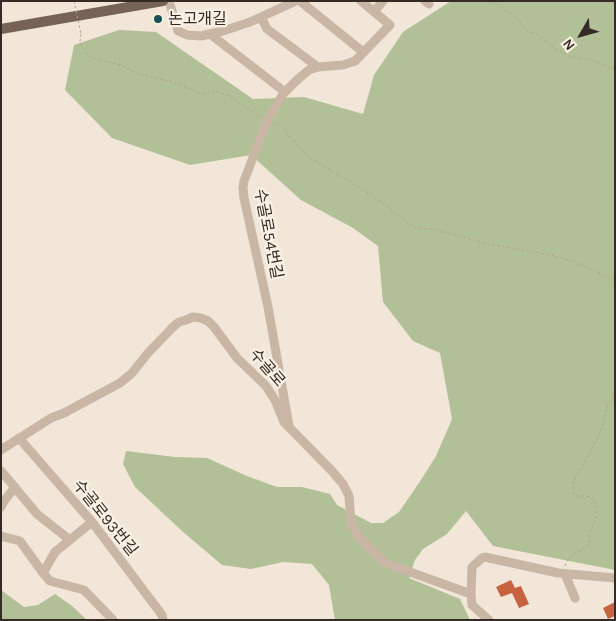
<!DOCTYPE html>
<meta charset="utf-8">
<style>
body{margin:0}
#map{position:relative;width:616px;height:621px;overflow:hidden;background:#f1e6d8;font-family:Karla,sans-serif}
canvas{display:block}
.frame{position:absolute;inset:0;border:2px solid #342b26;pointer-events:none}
.north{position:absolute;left:556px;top:10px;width:50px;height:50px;-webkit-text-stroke:4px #f9f0e4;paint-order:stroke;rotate:232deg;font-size:14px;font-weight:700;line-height:20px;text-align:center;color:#342b26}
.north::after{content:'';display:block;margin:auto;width:18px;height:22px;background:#342b26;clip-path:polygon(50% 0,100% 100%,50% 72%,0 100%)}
</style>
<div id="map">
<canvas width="616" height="621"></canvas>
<div class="frame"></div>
<div class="north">N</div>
</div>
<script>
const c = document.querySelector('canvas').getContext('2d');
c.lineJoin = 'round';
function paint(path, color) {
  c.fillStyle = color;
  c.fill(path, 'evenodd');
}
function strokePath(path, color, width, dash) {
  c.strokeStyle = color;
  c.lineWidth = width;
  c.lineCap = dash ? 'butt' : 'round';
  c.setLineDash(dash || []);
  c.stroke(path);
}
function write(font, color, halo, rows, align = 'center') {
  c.font = font + ' Karla,"Noto Sans KR",sans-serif';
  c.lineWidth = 4.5;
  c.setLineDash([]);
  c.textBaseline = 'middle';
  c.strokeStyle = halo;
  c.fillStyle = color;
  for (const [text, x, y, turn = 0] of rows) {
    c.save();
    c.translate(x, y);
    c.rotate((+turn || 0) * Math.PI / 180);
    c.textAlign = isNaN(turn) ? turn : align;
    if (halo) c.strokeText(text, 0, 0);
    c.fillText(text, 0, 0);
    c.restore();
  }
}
paint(new Path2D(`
 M451,1H615V570L493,546L466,511L447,534L423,549L415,560L409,578L460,599L470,620H335L329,585L312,564L283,562L251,569L222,565L182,531L135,487L123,464L126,451L175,457L207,458L247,476L277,487H302L330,494L337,505L371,523H383L399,512L421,480L436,456L452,419L440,353L413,341L383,302L378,246L353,228L301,200L251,155L190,165L112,138L65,90L74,45L119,30L156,32L253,99L304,97L363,114L374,75L403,32Z
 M1,590L24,607L38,605L55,594L72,606L87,620H1Z`), '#b2c098');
paint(new Path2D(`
 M511,580L515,588L521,586L529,604L519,608L512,593L501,597L496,587Z
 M615,602V616L608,619L603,608Z`), '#c86340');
strokePath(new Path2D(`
 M493,1L505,11L515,16L525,29L530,32L537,34L556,49L564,54L576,58L593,60L615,69
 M81,34L80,41L83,48L88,55L99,60L121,65L140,75H146L162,80L171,81L194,90L199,93L204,94L215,91L229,96L260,117
 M275,123L280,126L310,158L364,190L414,227L437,230L488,244L551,255L569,260L581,264L615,281
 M565,566C566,561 572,555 577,552C580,550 584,549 587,546C591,542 589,540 589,535C590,532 591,531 592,528C595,520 601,505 592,499C587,494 580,498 574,494L573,485L574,480L600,434L608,404L615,395`), '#b5a08e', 1, [2.5, 2.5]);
strokePath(new Path2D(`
 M169,1L178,31L187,35L201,36L223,31L250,22L296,1
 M300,1L363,52
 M425,1L429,4
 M374,12L383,1
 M261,17L267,29L318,67
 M210,34L285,92
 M289,426L268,307L244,198L243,188L244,181L267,121L283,94L298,79L309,70L318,67L343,65L355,61L390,25L361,1
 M19,438L92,522L162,615L163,620
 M1,450L51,418L64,413L120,383L132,373L148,353L173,327L179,322L186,320L193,317L201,318L208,321L214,327L237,358L266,386L275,400L284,422L331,470L343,484L349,496L351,523L358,536L385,563L471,594L472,605L489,620
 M1,471L37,514L70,540
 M1,507L4,501L15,487
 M1,536L20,541L43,573L50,581L84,590L113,620
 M43,573L55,552L92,522
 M565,574L575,598
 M471,594L472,567L482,558L485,557L558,573L615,578`), '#c9b6a4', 9);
strokePath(new Path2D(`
 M1,29L163,1`), '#776257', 10);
strokePath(new Path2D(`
 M74,1L81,34`), '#b5a08e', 1, [2.5, 2.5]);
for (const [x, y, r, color] of [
 [158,19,5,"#1b5156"]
]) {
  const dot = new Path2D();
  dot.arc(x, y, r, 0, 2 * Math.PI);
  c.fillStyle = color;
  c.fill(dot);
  strokePath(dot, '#f9f0e4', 2);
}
write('16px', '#342b26', '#f9f0e4', [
 ["논고개길",168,19]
], 'left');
write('16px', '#342b26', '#f9f0e4', [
 ["수골로54번길",268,234,79],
 ["수골로",267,368,49],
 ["수골로93번길",105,518,51]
]);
</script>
